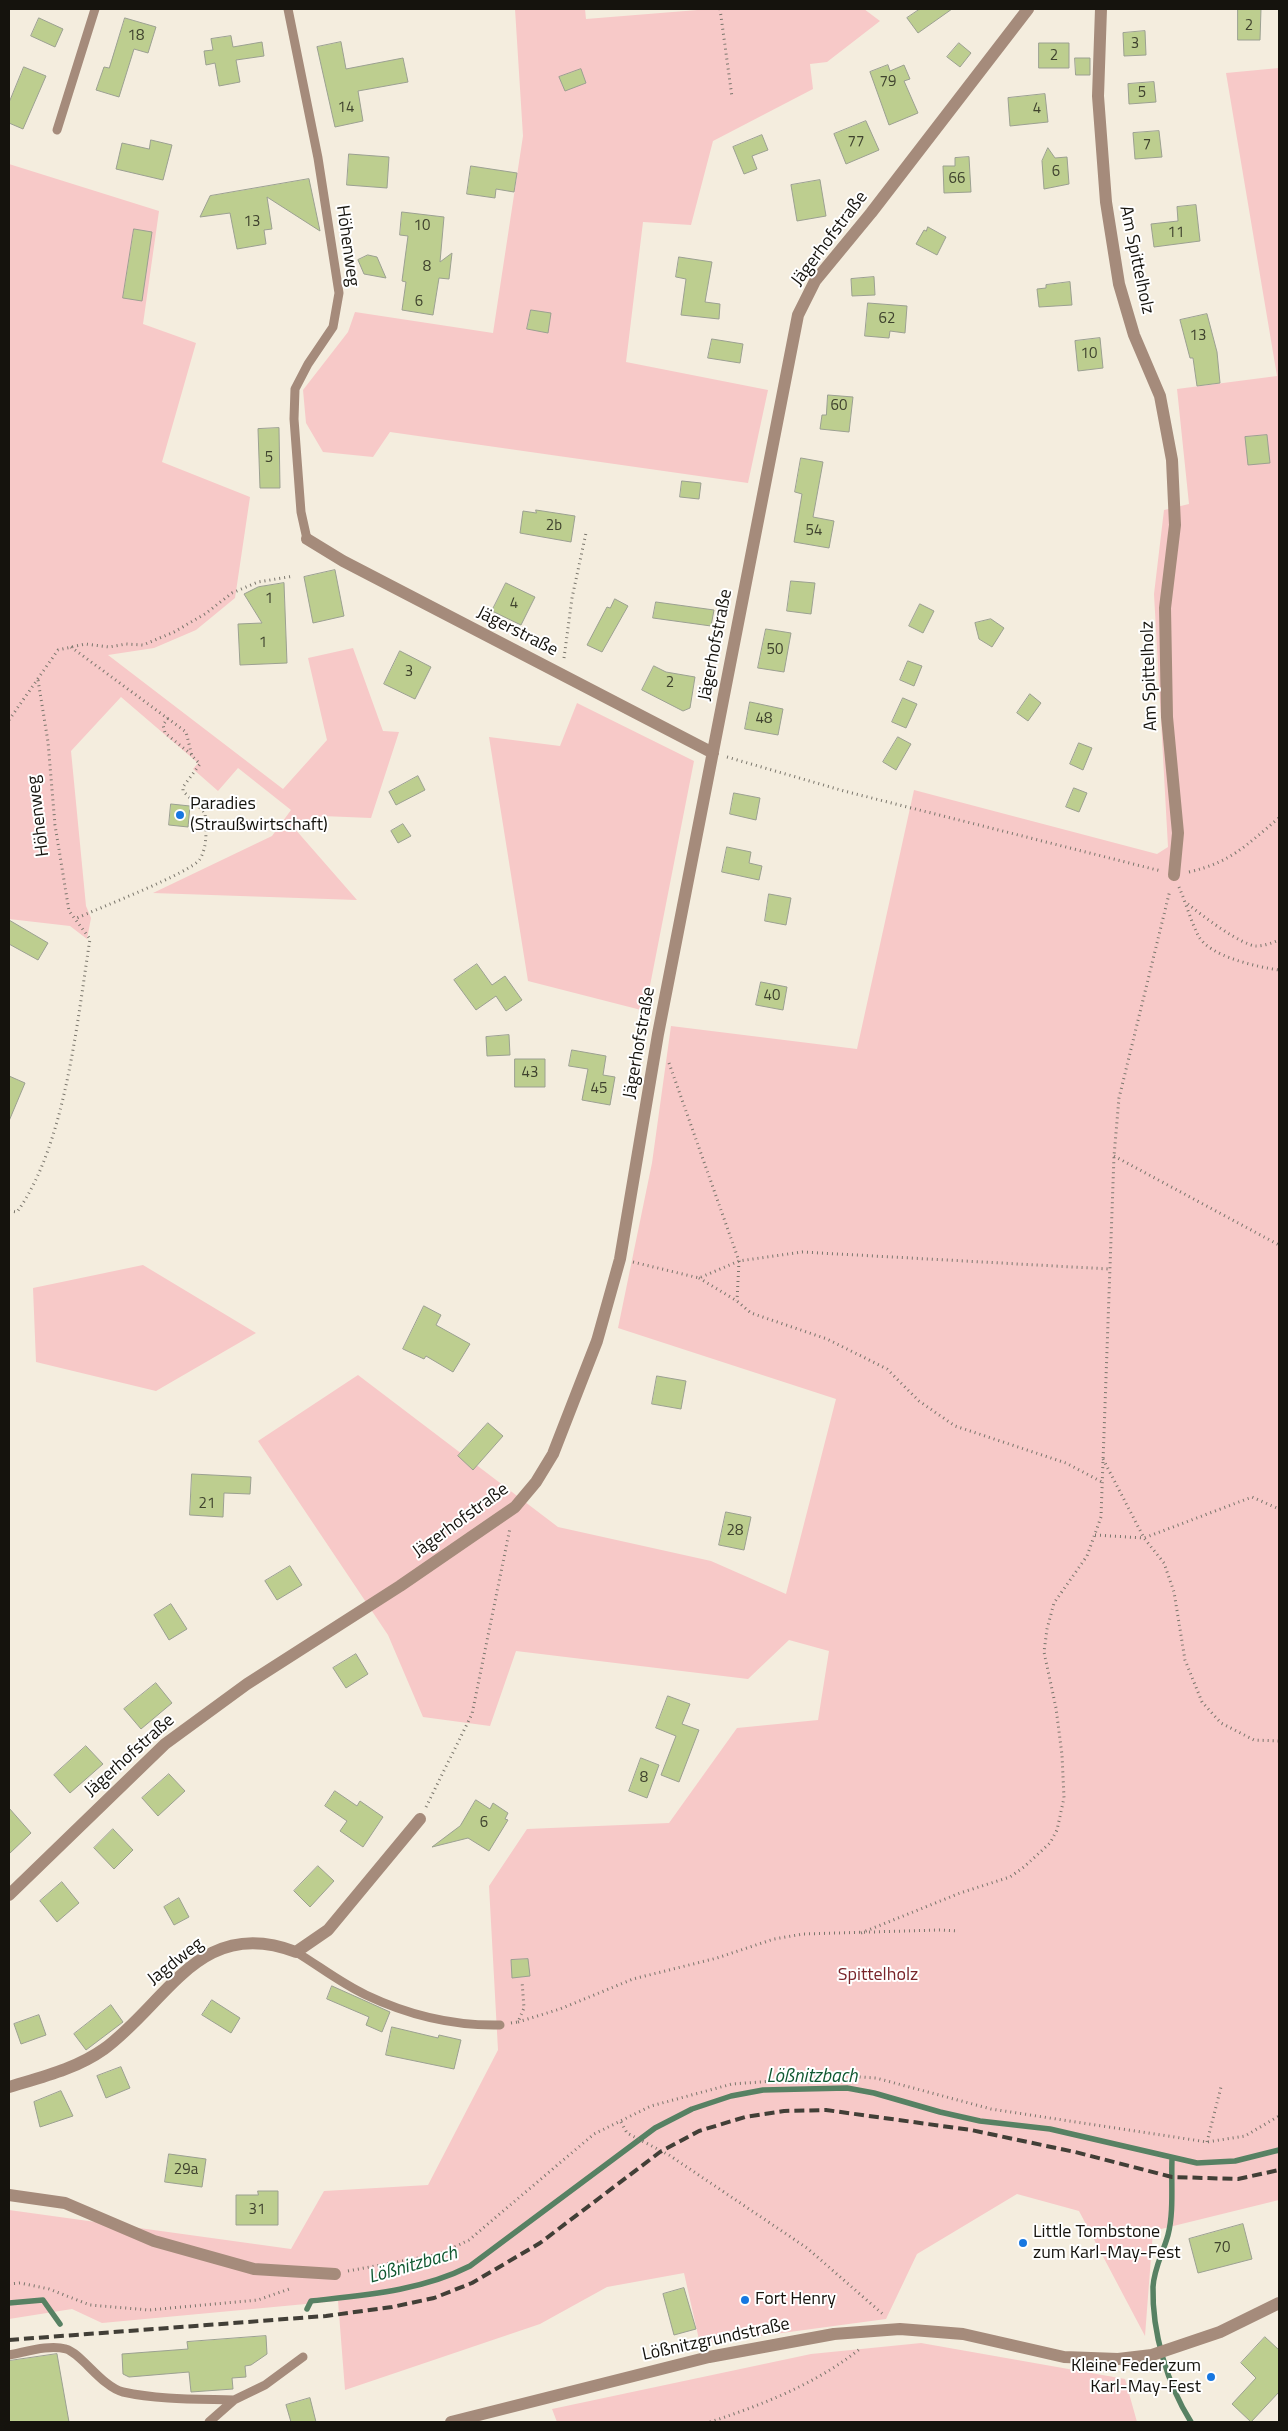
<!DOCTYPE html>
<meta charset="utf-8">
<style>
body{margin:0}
#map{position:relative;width:1288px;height:2431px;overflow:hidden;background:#f4edde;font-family:"Titillium Web",sans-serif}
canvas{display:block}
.frame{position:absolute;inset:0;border:10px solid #15130d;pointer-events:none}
</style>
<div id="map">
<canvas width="1288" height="2431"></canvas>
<div class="frame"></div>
</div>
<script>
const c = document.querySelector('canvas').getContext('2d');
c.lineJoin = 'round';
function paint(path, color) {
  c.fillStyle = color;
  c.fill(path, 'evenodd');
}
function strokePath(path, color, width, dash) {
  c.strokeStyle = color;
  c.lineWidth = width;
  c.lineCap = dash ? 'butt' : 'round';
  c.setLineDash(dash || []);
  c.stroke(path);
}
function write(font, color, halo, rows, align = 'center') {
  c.font = font + ' "Titillium Web",sans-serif';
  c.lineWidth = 4;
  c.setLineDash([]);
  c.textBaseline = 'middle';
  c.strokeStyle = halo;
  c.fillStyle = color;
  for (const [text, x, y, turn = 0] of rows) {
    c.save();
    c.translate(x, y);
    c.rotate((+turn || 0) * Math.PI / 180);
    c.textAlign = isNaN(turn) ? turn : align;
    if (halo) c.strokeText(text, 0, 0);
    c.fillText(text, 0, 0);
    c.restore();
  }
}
paint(new Path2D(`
 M515,9H585L586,19L710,9H864L880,21L827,62L810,64L813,89L713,141L691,225L643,222L626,362L768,390L748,483L390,432L373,457L323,452L306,423L303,390L348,332L355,312L493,333L523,136Z
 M1279,68V2200L1153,2231L1145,2336L1079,2211L1017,2194L917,2254L886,2319L700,2344L684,2273L607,2287L540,2324L345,2390L338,2301L102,2323L72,2309L9,2319V2210L291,2249L324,2191L428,2185L498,2050L489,1886L527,1829L669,1823L737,1728L818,1720L829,1651L789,1640L748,1679L516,1651L490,1726L423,1717L388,1635L258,1441L358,1375L558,1527L711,1561L786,1594L836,1399L618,1328L652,1163L671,1026L857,1049L914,790L1157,854L1168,847L1154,594L1164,510L1189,504L1177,389L1277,376L1226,73Z
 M9,164L159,211L143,324L196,343L162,462L250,497L235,598L196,630L154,648L108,655L283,789L327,740L308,658L353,648L383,731L399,732L371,818L322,816L317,821L295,829L357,900L153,893L272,836L291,810L238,768L218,791L193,769L198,763L121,697L71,751L86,906L91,918L87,939L70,926L9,919Z
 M577,703L694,761L645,1011L528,981L489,737L560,746Z
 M143,1265L256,1333L156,1391L36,1362L33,1288Z
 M921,2343L1125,2379L1137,2422H557L552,2409L811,2354Z`), '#f7c9c8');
strokePath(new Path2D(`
 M1172,2159C1171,2183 1174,2212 1168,2235C1163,2253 1154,2268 1153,2287C1152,2332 1167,2384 1191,2422
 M9,2303L43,2300L60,2324
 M307,2309L311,2301C365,2295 421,2291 470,2266L655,2128L692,2109L731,2096L763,2090L847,2088L874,2093L940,2112L980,2121L1050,2129L1197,2163L1235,2161L1279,2150`), '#578163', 5.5);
const building = new Path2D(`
 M920,9H952L918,33L907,18Z
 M1238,9H1261L1260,40H1238Z
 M39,18L63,29L55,47L31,36Z
 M125,18L156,27L148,53L134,49L119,97L96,90L104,67L109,68Z
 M1145,31L1146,55L1124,56L1123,33Z
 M231,36L233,47L262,42L264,56L236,60L240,82L219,86L215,63L206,65L204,51L213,50L211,39Z
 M341,42L346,69L403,58L408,82L358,91L363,121L335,127L317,47Z
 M959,43L971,53L960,67L947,57Z
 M1039,43H1069V68H1039Z
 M1075,58H1090V75H1076Z
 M888,65L890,71L904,65L910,79L904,81L918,113L889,125L870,72Z
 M24,67L46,76L23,129L9,123V103Z
 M581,69L586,83L565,91L559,77Z
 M1154,82L1156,102L1129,104L1128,84Z
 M1045,94L1048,122L1010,126L1008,98Z
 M866,121L879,150L846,164L834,134Z
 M1159,131L1162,157L1135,159L1133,133Z
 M762,135L768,150L752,156L757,169L744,174L733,147Z
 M151,140L172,145L163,180L116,169L122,143L149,149Z
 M1048,148L1055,158L1067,157L1069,184L1044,189L1042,161Z
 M349,154L389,157L387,188L347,185Z
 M969,157L971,192L944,193L943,166H955V158Z
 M471,166L517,173L514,192L496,189L495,198L467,194Z
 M309,179L320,231L267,197L272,229L264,230L266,244L237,249L230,213L200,217L210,196Z
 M820,180L826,216L797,221L791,185Z
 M1196,205L1200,241L1154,247L1151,224L1178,221L1177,207Z
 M402,212L444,217L440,262L452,253L449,279L439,278L433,315L402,310L406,282L402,281L408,236L400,235Z
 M928,227L946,237L937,255L916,244L924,230L926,231Z
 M134,229L152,232L142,301L123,298Z
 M368,255L377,257L386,278L364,274L358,260Z
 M679,257L712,262L705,302L720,304L719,319L681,315L686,279L676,277Z
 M874,277L875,295L852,296L851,279Z
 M1070,282L1072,305L1039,307L1037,289L1046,288V285Z
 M868,303L907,306L905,333L890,331L889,338L865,336Z
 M531,310L551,313L548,333L527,329Z
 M1207,314L1217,352L1220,383L1197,386L1193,358H1190L1180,320Z
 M1100,338L1103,368L1078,371L1075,341Z
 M712,339L743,344L740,363L708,358Z
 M828,395L853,397L849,432L820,429L822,415H826Z
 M279,428L280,488H260L258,429Z
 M1267,435L1270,463L1248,465L1245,437Z
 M801,458L823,462L813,517L834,521L829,548L794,542L802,494L795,492Z
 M682,481L701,483L699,499L680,497Z
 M536,510L575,516L571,542L520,533L523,511L536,513Z
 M335,570L344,616L313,623L304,577Z
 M791,581L815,583L811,614L787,611Z
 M284,583L287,663L240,665L238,624L262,623L244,594L258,587Z
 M506,583L535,597L521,625L492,611Z
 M615,599L628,606L602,652L587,645L607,607L610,608Z
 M656,602L714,610L711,626L653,618Z
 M920,604L934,611L923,633L909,626Z
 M991,619L1004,628L992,647L979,639L975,623Z
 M766,629L791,633L784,672L758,668Z
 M400,651L431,667L415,699L384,684Z
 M908,661L922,666L914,686L900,680Z
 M654,666L666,672L695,677L690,708L683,711L642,690Z
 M1030,694L1041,703L1028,721L1017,713Z
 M903,698L917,704L906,728L892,722Z
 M750,702L783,709L778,735L745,729Z
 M898,737L911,744L896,770L883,762Z
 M1079,743L1092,748L1083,770L1070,764Z
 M418,776L425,790L396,805L389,792Z
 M1074,788L1087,793L1079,812L1066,807Z
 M734,793L760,798L756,820L730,814Z
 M171,804L190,806L188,827L169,825Z
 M403,824L411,836L398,843L391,831Z
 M727,847L751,852L749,863L762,866L759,880L722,872Z
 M769,894L791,898L786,925L765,921Z
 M9,920L48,943L38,960L9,944Z
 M477,964L492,985L505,976L522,1000L506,1011L496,996L476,1010L454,980Z
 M761,982L787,987L783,1010L756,1005Z
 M509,1035L510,1055L487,1056L486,1037Z
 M572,1050L606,1056L603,1075L615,1077L610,1105L582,1100L588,1069L569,1066Z
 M515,1059H545V1087H515Z
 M9,1076L25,1083L9,1121Z
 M424,1306L441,1315L436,1325L470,1344L453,1372L426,1356L424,1359L403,1349Z
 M657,1376L686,1381L681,1409L652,1404Z
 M488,1423L503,1436L473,1470L458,1456Z
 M192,1474L251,1477L250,1494L224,1493L223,1517L190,1515Z
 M726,1512L751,1517L744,1550L719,1545Z
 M290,1566L302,1585L277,1600L265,1581Z
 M171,1604L187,1629L169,1640L154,1615Z
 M356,1654L368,1674L346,1688L333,1668Z
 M156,1683L172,1703L141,1729L124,1709Z
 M668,1696L690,1704L682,1724L699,1730L679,1782L661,1775L676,1736L656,1728Z
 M86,1746L103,1764L70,1793L54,1775Z
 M641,1758L659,1765L647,1798L629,1791Z
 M169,1774L185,1791L158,1816L142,1798Z
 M335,1791L357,1806L360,1801L383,1817L363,1847L340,1831L347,1821L325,1806Z
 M476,1800L490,1809L493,1803L508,1813L505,1819L508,1820L489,1851L468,1838L432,1847L460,1826Z
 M9,1808L31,1833L9,1854Z
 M113,1829L133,1850L114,1869L94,1848Z
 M318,1866L334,1881L310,1907L294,1891Z
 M62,1882L79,1903L57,1922L40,1901Z
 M179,1898L189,1917L174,1925L164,1907Z
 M528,1959L530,1976L512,1978L511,1960Z
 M332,1986L390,2012L382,2032L366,2025L369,2017L327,1999Z
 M212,2000L240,2018L231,2033L202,2015Z
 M111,2005L123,2022L86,2050L74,2034Z
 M39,2015L46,2035L21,2044L14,2024Z
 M392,2027L438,2038L439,2035L461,2040L454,2069L386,2055Z
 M121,2067L130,2088L106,2098L97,2076Z
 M61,2091L73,2116L40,2127L34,2102Z
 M169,2154L206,2159L202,2187L165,2182Z
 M258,2191H278V2225H236V2195H258Z
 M1243,2224L1252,2259L1198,2273L1189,2239Z
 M684,2288L696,2329L674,2335L663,2294Z
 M266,2336L267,2354L251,2365L245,2366L246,2377L232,2378L233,2389L191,2392L189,2372L129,2377L123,2374L122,2354L188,2349L187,2342Z
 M1265,2337L1279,2350V2392L1251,2422L1232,2404L1256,2378L1241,2363Z
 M57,2354L69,2422H9V2361Z
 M310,2398L316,2422H291L286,2405Z`);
paint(building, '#bdce8f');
strokePath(building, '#9ba091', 1);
strokePath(new Path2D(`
 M720,9L732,97
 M71,647L186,732L192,756L200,764L183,787V791L205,813C206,828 208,845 200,859C193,872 96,909 75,919
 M564,658L572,598L586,533
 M168,718L163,725L165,733L192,755
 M9,720L58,650L85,644L109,647L126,644L143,645L174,632L205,614L232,593L258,582L294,576
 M727,757L844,791L1161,871
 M1189,872C1232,862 1246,845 1279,818
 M1179,887C1186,903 1191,922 1199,937C1211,957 1258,967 1279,970
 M1188,904C1201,915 1241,945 1256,946C1264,946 1272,943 1279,940
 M669,1063L739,1261L737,1301
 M1114,1156L1279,1245
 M9,1211L17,1212C66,1144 77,1021 90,939L69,911L55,825L48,742L38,680
 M633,1262L699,1278L739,1261L802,1252L1109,1269
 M699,1278L737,1301L751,1313L827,1339L887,1369L919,1401L955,1426L1066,1463L1102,1482
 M1103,1459L1144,1538L1164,1563L1174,1592L1185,1660L1202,1702L1221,1723L1254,1740L1279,1741
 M1095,1535L1144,1538L1252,1497L1279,1509
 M426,1807L472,1714L510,1528
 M861,1933L960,1893L1010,1877L1024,1867L1050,1843L1057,1830L1064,1798L1062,1755L1056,1708L1044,1652L1047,1629L1054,1603L1087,1556L1101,1517L1114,1156L1119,1098L1170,890
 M518,2022L560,2009L633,1979L717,1958L774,1939L803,1934L939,1930L958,1931
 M511,2023L518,2022L524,2008L522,1981
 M621,2122L627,2133L669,2155L807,2248L885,2316
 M1207,2142L1221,2087
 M348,2271L440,2254L469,2240L594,2134L651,2106L732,2084L845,2076L876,2078L991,2109L1207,2142L1245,2136L1279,2116
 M9,2284L20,2283L49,2289L90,2305L149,2310L258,2300L292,2288
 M710,2422C762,2405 818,2383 861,2348`), '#7a766c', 3, [1, 4]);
strokePath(new Path2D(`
 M288,9L318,158L339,293L333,327L308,364L295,389L294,419L301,512L307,539
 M57,130L95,9
 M296,1952C319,1966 342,1984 366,1995C408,2015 453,2026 500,2025
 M9,2355C26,2352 49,2344 66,2349C81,2353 102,2387 123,2392C159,2400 198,2399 234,2400L209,2422
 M234,2400L265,2385L303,2357`), '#a58b7b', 9);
strokePath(new Path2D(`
 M1101,9L1098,96L1106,202L1119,284L1134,335L1160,396L1172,460L1175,525L1165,608L1167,717L1178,833L1174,875
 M307,539L343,561L713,753
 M9,1895L165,1744L247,1684L400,1586L515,1507L536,1482L553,1454L597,1341L620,1259L658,1034L798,315L815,281L871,213L1028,9
 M9,2087C42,2077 76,2069 104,2049C168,2002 200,1915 296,1952L328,1930L420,1819
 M9,2195L65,2203L154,2241L254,2269L335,2274`), '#a58b7b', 12);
strokePath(new Path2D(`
 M451,2422L709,2357L834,2334L900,2329L963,2334L1064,2357L1118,2359L1152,2355L1220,2332L1279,2303`), '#a58b7b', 12);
strokePath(new Path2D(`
 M9,2340L326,2316L392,2307L434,2298L472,2283L540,2243L660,2152L699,2131L745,2117L784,2111L826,2110L971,2130L1075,2152L1172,2177L1238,2179L1279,2170`), '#423f37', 4, [10, 5]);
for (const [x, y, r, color] of [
 [180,815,5,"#1777e0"],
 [1023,2243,5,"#1777e0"],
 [745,2300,5,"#1777e0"],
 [1211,2377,5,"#1777e0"]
]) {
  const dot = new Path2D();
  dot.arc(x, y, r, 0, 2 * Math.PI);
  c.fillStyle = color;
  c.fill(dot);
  strokePath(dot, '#fff', 2);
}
write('15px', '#3f422e', null, [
 ["2",1249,26],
 ["18",136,36],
 ["3",1135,44],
 ["2",1054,56],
 ["79",888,82],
 ["5",1142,93],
 ["14",346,108],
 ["4",1037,109],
 ["77",856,142],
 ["7",1147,145],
 ["6",1056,172],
 ["66",957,179],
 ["13",252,222],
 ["10",422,226],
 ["11",1176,233],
 ["8",427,267],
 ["6",419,302],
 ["62",887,319],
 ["13",1198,336],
 ["10",1089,354],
 ["60",839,406],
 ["5",269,458],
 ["2b",554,526],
 ["54",814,531],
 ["1",269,599],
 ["4",514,604],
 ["1",263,643],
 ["50",775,650],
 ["3",409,672],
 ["2",670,683],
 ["48",764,719],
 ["40",772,996],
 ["43",530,1073],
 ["45",599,1089],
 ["21",207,1504],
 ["28",735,1531],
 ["8",644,1778],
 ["6",484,1823],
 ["29a",186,2170],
 ["31",257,2210],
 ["70",1222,2248]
]);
write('18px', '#15130d', '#fff', [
 ["Jägerhofstraße",830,239,-53],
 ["Höhenweg",347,246,82],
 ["Am Spittelholz",1136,260,78],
 ["Jägerstraße",517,632,27],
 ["Jägerhofstraße",716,645,-79],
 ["Am Spittelholz",1150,676,-92],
 ["Höhenweg",39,816,-97],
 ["Jägerhofstraße",640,1043,-80],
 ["Jägerhofstraße",461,1521,-36],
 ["Jägerhofstraße",130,1756,-42],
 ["Jagdweg",176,1962,-38],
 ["Lößnitzgrundstraße",716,2340,-12]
]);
write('18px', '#15130d', '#fff', [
 ["Paradies",190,805],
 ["(Straußwirtschaft)",190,826],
 ["Little Tombstone",1033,2233],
 ["zum Karl-May-Fest",1033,2254],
 ["Fort Henry",755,2300],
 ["Kleine Feder zum",1201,2367,"right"],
 ["Karl-May-Fest",1201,2388,"right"]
], 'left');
write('18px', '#78242a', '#fff', [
 ["Spittelholz",878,1976]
]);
write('italic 19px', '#115932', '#fff', [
 ["Lößnitzbach",812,2077],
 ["Lößnitzbach",413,2266,-16]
]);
</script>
